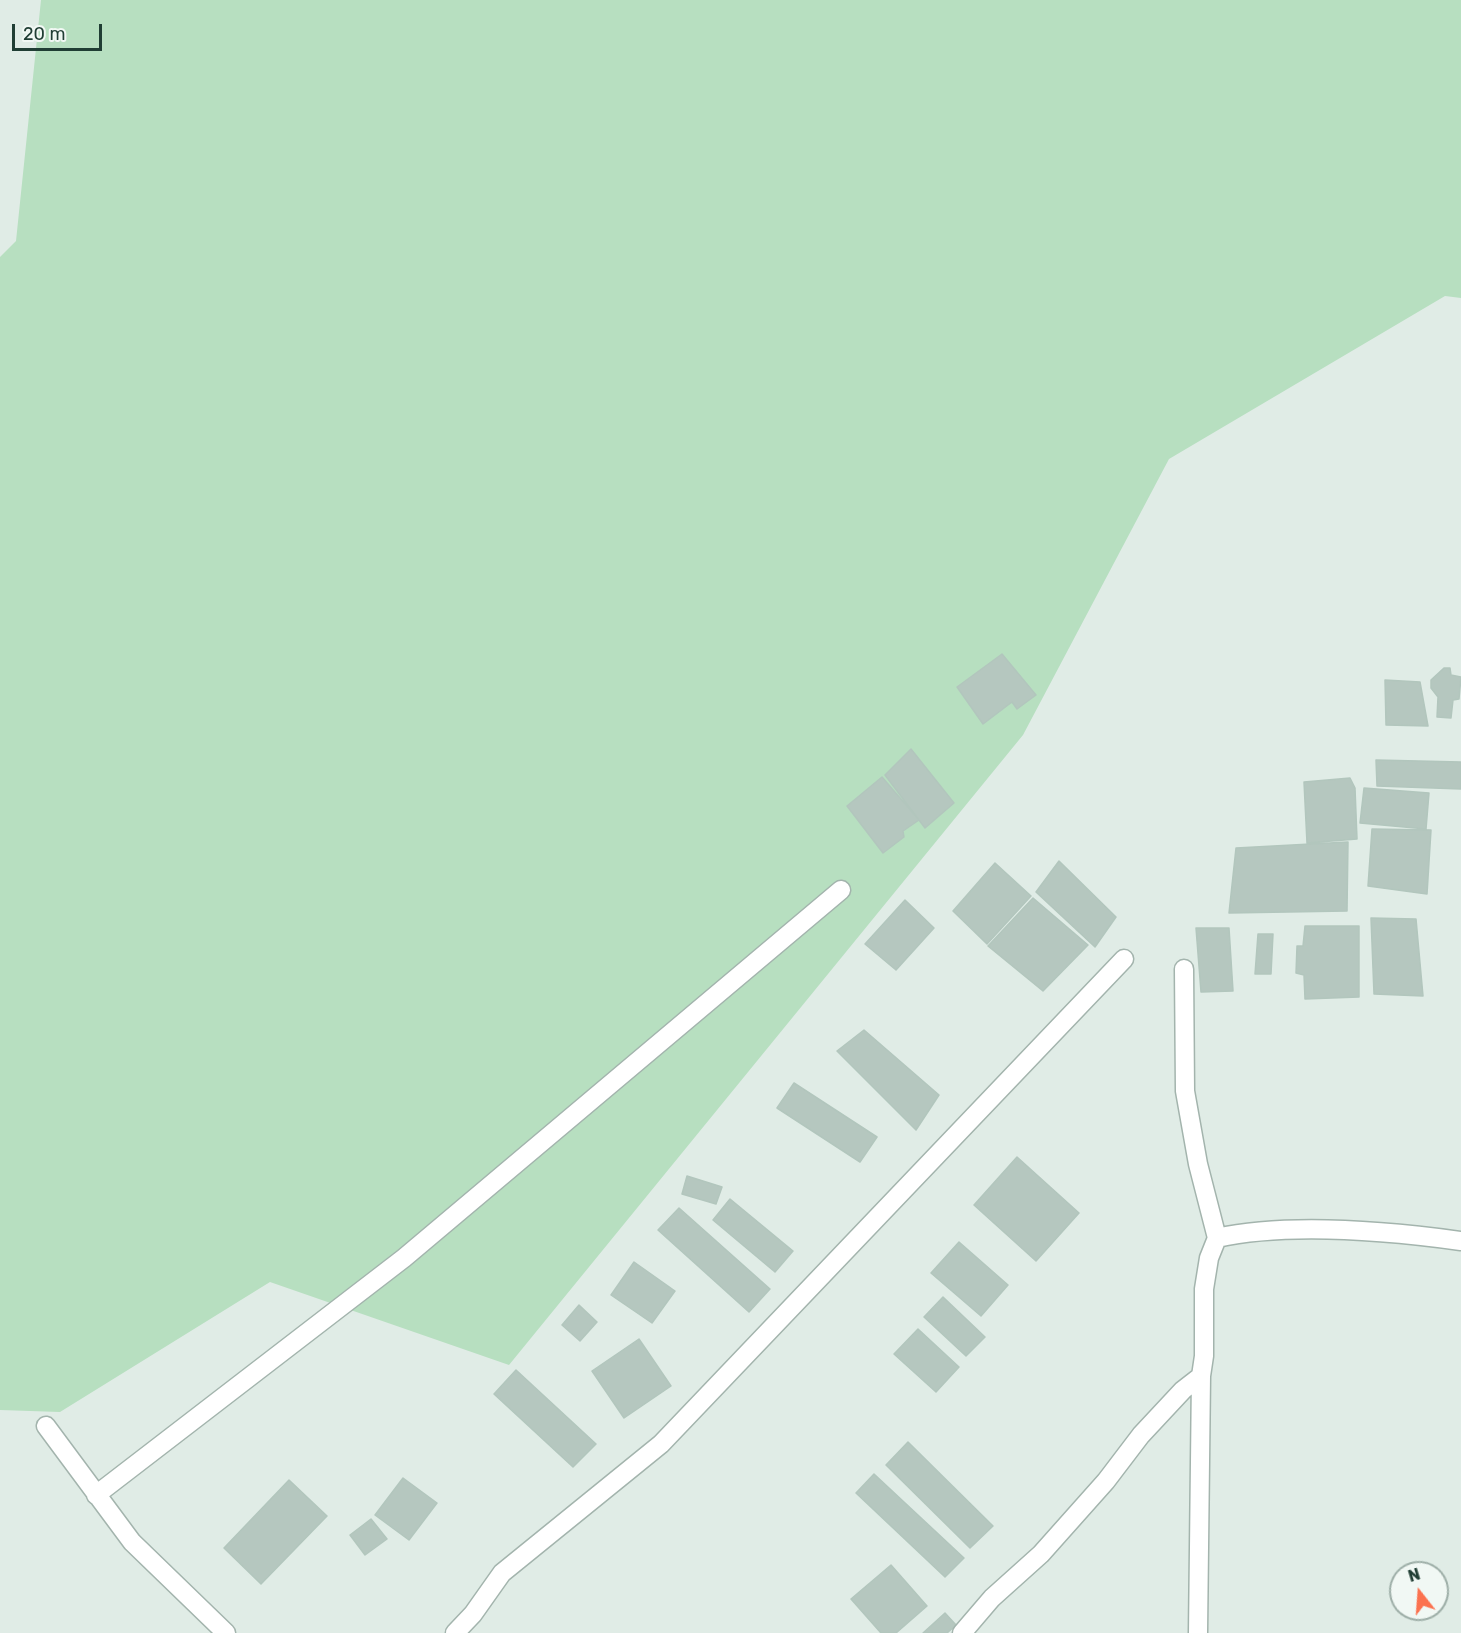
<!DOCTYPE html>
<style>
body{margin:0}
#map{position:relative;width:1461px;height:1633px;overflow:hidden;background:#e0ece6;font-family:Rubik,sans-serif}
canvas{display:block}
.north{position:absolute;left:1389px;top:1561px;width:60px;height:60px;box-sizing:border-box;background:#f1f8f4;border:2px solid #9daea7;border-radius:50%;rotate:343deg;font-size:16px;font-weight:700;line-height:24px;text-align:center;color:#203e34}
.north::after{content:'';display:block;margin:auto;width:21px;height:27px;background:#fb724f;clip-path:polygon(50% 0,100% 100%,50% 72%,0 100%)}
.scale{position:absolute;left:12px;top:24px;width:90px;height:27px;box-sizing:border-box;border:3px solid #203e34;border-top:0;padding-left:8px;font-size:18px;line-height:21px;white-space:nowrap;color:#203e34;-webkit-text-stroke:4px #f1f8f4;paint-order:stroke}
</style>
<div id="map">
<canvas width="1461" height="1633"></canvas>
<div class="north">N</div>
<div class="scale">20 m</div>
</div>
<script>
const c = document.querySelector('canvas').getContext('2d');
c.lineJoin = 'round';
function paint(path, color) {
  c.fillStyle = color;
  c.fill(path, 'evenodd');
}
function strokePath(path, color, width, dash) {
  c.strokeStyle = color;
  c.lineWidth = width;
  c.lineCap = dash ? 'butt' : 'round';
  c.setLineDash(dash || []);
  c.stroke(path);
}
paint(new Path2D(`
 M41,0H1461V298L1445,296L1169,459L1023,735L509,1365L270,1282L60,1412L0,1410V257L16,241Z`), '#b7dfc0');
const building = new Path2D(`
 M1002,654L1036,695L1017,709L1012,702L983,724L957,687Z
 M1444,668H1450L1451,675L1461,677L1459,699L1453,700L1451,718L1437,717L1438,697L1431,688V680Z
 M1385,680L1420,682L1428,726L1386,725Z
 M911,749L954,803L925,828L885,775Z
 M1376,760L1461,762V789L1377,786Z
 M882,777L919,820L903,831L904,837L883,853L847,806Z
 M1350,778L1355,788L1357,839L1307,843L1304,782Z
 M1364,788L1429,793L1426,829L1360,823Z
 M1372,829L1431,830L1427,894L1368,886Z
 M1348,842L1347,911L1229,913L1236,848Z
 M1059,861L1116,917L1095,947L1036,892Z
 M995,863L1031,896L987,944L953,911Z
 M1033,898L1088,945L1043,991L988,946Z
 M905,900L934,928L896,970L865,944Z
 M1371,918L1416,919L1423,996L1374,994Z
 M1305,926H1359V997L1305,999L1304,975L1296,973L1297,946H1303Z
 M1196,928H1229L1233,991L1201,992Z
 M1258,934H1273L1271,974H1255Z
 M864,1030L939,1095L916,1130L837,1051Z
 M794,1083L877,1137L860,1162L777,1108Z
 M1017,1157L1079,1213L1036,1261L974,1205Z
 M687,1176L722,1187L716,1204L682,1194Z
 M730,1199L793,1251L775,1272L713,1220Z
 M679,1208L770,1289L749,1312L658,1230Z
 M959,1242L1008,1285L981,1316L931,1273Z
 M634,1262L675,1291L652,1323L611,1295Z
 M943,1297L985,1337L966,1356L924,1317Z
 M579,1305L597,1322L580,1341L562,1325Z
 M918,1329L959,1367L936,1392L894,1354Z
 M639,1339L671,1386L624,1418L592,1371Z
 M516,1370L596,1444L573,1467L494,1394Z
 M908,1442L993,1526L970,1548L886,1465Z
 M874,1474L964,1558L945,1577L856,1493Z
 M403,1478L437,1503L409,1540L375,1515Z
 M289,1480L327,1516L261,1584L224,1548Z
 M371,1519L387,1539L365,1555L350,1535Z
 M891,1565L927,1606L896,1633H881L851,1599Z
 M945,1613L956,1625L947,1633H923Z`);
paint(building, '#b5c7bf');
strokePath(building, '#b2c6bd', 1.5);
const minor = new Path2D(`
 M1217,1238C1289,1222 1388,1231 1461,1241
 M46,1426L132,1542L226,1633
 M96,1495L404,1258L841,890
 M455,1633L473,1614L502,1573L661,1444L1124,959
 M962,1633L992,1598L1041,1554L1106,1481L1141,1435L1183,1390L1201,1376L1204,1356V1289L1209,1258L1217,1238L1198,1164L1185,1091L1184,969
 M1198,1633L1201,1376`);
strokePath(minor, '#a3b4ad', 21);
strokePath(minor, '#fff', 18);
</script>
